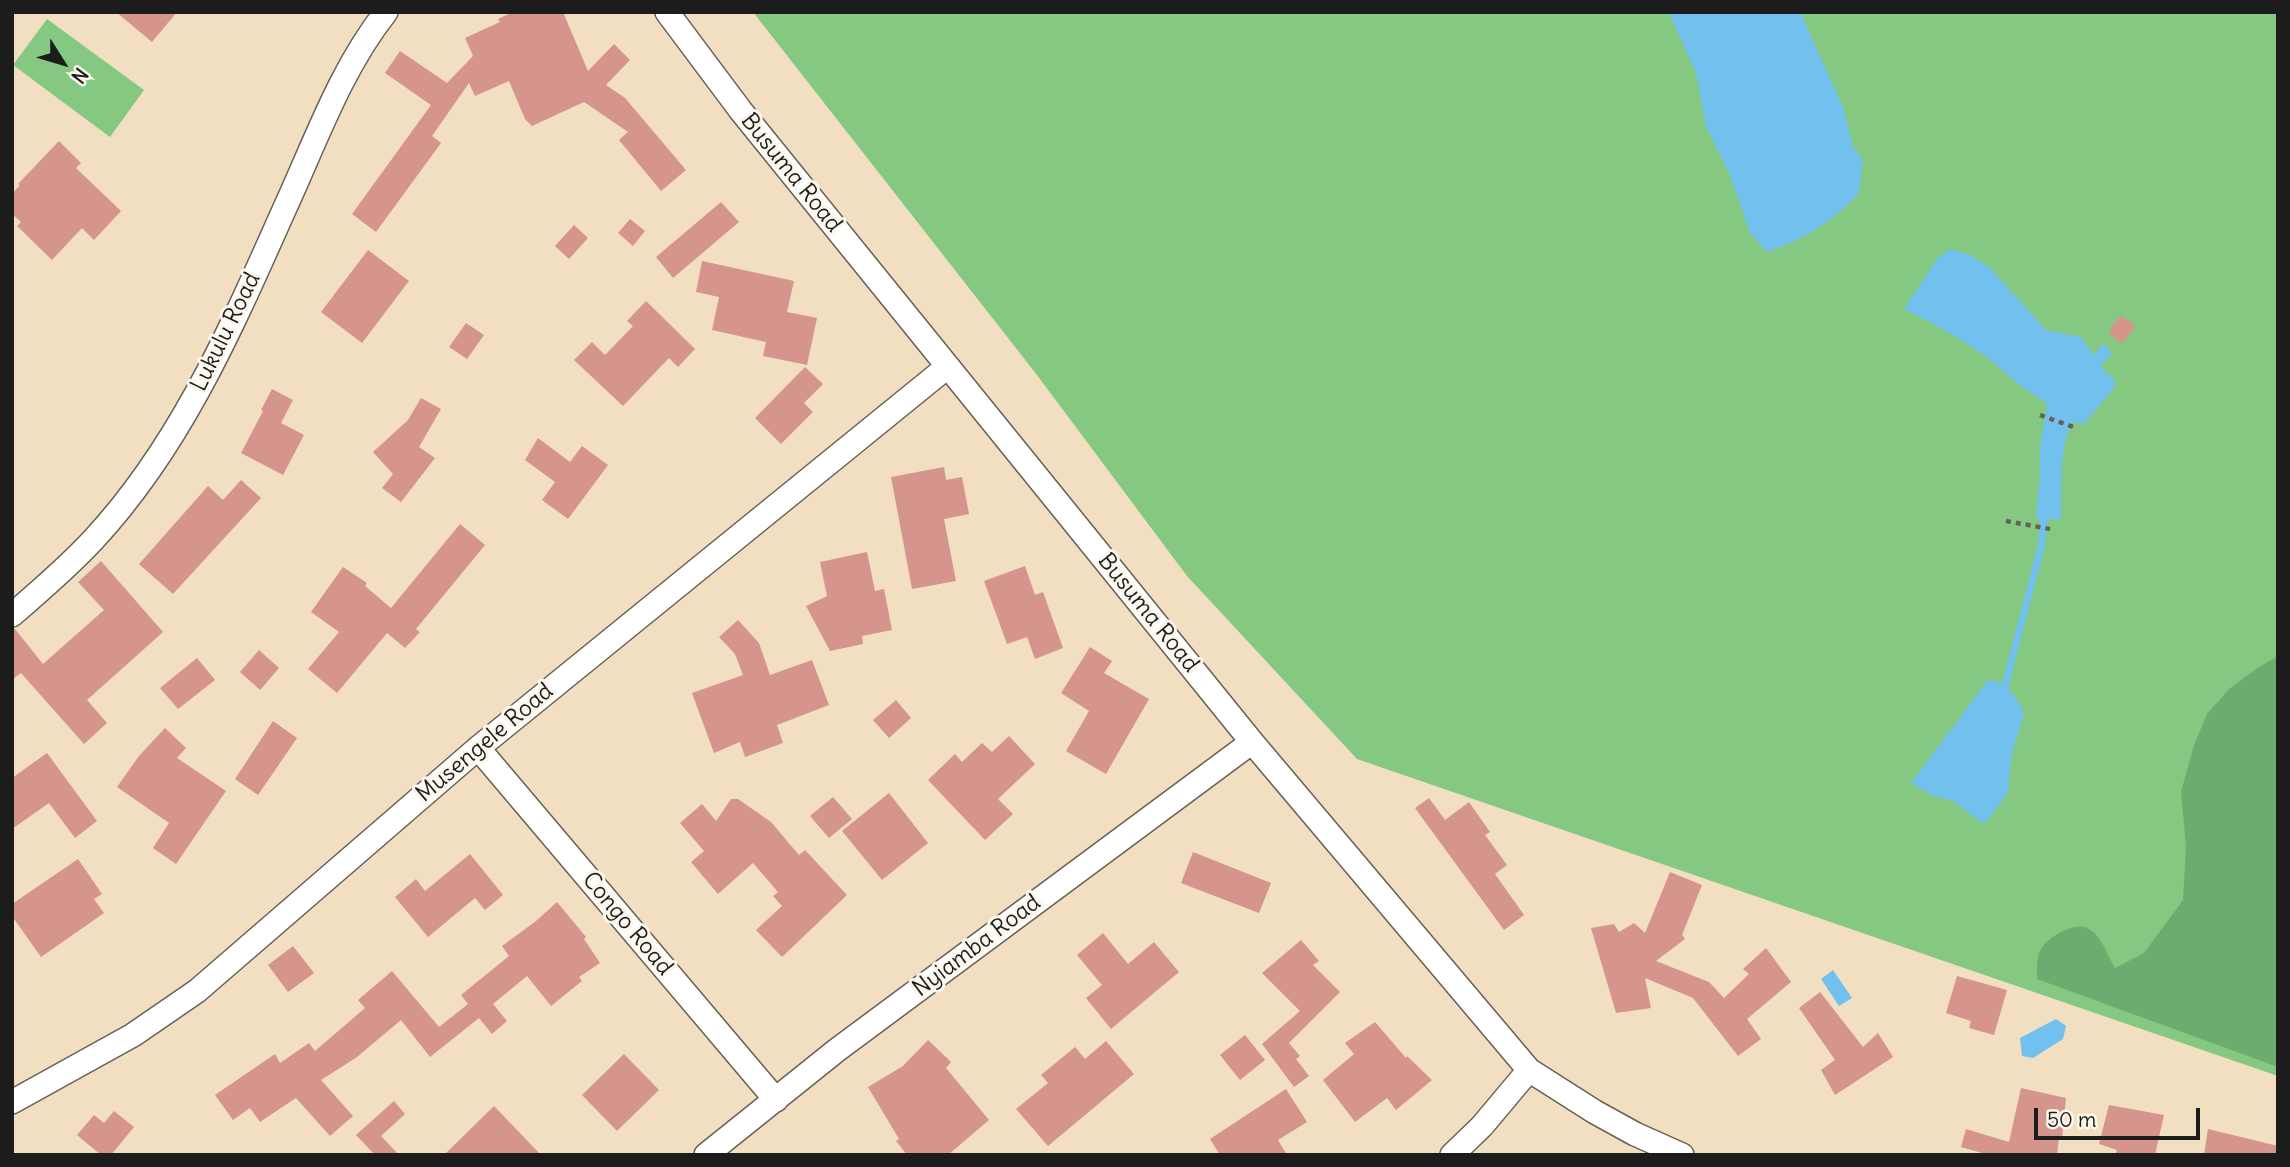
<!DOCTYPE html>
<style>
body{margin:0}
#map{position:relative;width:2290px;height:1167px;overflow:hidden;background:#f2dec1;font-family:Delius,sans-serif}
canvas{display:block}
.frame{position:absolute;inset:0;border:14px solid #1c1c1c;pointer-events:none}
.north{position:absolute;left:28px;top:28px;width:70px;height:70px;-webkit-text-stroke:5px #fbf7ec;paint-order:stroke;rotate:127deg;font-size:19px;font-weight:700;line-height:28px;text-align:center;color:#1c1c1c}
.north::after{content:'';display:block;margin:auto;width:24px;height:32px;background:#1c1c1c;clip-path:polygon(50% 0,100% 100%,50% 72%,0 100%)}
.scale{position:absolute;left:2034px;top:1108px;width:166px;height:32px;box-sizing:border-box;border:4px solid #1c1c1c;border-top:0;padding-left:9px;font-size:21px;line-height:24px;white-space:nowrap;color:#1c1c1c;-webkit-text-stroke:5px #fbf7ec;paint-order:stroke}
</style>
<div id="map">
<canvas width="2290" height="1167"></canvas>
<div class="frame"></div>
<div class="north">N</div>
<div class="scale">50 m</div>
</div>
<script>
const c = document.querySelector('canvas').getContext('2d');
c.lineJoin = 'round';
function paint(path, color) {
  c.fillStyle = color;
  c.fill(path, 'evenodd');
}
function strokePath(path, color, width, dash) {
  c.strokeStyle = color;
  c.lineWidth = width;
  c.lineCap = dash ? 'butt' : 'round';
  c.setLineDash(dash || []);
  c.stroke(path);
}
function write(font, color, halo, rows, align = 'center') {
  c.font = font + ' Delius,sans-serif';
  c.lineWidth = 6;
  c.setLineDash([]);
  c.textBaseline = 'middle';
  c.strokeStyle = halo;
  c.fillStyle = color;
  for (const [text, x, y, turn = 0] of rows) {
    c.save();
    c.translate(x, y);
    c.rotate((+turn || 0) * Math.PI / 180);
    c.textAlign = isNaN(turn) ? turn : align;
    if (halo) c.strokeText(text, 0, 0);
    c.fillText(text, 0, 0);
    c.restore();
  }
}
paint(new Path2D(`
 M753,12H2278V1076L1357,759L1187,576L1037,375Z
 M47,19L144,90L110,137L13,65Z`), '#85c881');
paint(new Path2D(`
 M2278,656V1067L2037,979C2037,969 2036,955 2043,946C2051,936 2074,922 2087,928C2101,934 2107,955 2115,968L2144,953L2183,900L2186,846L2181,792L2194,745L2207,714L2229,689L2256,669Z`), '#6cac6f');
paint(new Path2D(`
 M1674,12H1800L1843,107L1853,147L1863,160L1859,193C1834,221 1803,240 1767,252L1750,233L1730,175L1706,126L1696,73L1670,15Z
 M1951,249L1970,255L1991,269L2046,330L2081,337L2094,355L2103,343L2112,353L2101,365L2104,371L2115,379L2114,388L2084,424L2073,422C2058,446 2062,491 2061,519H2036L2040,474V448L2047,403C2022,390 2003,369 1981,353C1957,337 1930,321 1904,309L1938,258Z
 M1988,680C2006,682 2018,697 2024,714L2011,757L2008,793L1984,824L1953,801L1931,795L1911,783Z
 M1833,970L1852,998L1839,1006L1821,979Z
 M2056,1019L2066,1026L2063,1039L2033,1058L2022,1056L2020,1038Z`), '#72c0ed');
strokePath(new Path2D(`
 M2000,693L2005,686L2041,547L2045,512`), '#72c0ed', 7);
paint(new Path2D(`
 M116,12H177L152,42Z
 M513,12H563L588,71L614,44L630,60L606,85L625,98L686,170L661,191L619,140L628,132L584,102L532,126L525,119L509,81L475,96L469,83L432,136L441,143L376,232L352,214L431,105L385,73L400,51L447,83L473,56L465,38L500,22L498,19Z
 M59,141L81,163L76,168L121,211L94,240L82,228L52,260L17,226L21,222L12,214V194L20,185L18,184Z
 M721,202L739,222L673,278L656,257Z
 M630,219L645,231L633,246L618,233Z
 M574,225L588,238L569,259L555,246Z
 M368,250L409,281L362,343L321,312Z
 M702,261L794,281L787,312L817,318L807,365L763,356L766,342L712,330L719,297L696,292Z
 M646,301L695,349L678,367L669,358L623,406L574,360L592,342L605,355L633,326L627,321Z
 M2121,315L2136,326L2122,344L2108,332Z
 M466,323L484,335L467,359L449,347Z
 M805,367L823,384L804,403L813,412L781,444L755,418Z
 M272,389L293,400L281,423L304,435L283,475L241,453L263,411L261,410Z
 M421,398L441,409L419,447L435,458L401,502L382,488L393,474L373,452L408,420Z
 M538,438L570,462L582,446L608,465L568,519L542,500L555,482L525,460Z
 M944,467L946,480L962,477L969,514L944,519L956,581L912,589L891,477Z
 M241,480L261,498L173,594L139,564L208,486L223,500Z
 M460,524L485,545L416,629L420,632L405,648L387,633L337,693L308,669L339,632L311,612L343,567L367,583L365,586L391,608Z
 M867,552L875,591L884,589L892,630L862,636L863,644L830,651L806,606L827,596L820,562Z
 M101,561L163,632L87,700L107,723L84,744L21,673L12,680V629H15L43,664L104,610L78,582Z
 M1025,566L1035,595L1043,592L1063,648L1035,659L1027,637L1007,644L984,581Z
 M738,620L759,643L770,675L812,660L829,705L777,725L783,743L745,757L740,742L714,753L692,693L743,675L735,654L719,637Z
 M1090,647L1112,661L1104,673L1149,699L1106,774L1066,751L1089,711L1061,693Z
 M259,650L279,668L260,690L240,672Z
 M197,658L215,680L178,709L160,688Z
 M896,700L911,718L889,738L873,720Z
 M273,721L297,738L258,795L235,779Z
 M165,728L186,748L177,758L226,791L176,864L153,848L169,823L117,787L139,756Z
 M1009,736L1035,764L998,799L1013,814L985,840L928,780L955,754L962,762L982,743L992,752Z
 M47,753L97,821L75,838L49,803L12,829V778Z
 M889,793L928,843L882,880L842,831Z
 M833,797L852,819L829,838L810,816Z
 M1429,798L1445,820L1469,802L1490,832L1485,835L1507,865L1495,874L1524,915L1504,930L1415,808Z
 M731,799H738L771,822L799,855L805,850L847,895L782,957L756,930L782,906L773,896L778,892L753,863L718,894L691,862L704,851L680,823L702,804L716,821Z
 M1193,852L1271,883L1259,913L1181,883Z
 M470,854L503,895L485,910L475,898L428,937L395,897L416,879L425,891Z
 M78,859L102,894L94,899L104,913L41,957L12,916V904Z
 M1670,872L1702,885L1682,935L1685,939L1656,961L1709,982L1724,998L1749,974L1743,969L1766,948L1791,982L1747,1019L1761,1039L1738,1056L1693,998L1645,978L1651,1008L1616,1013L1591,928L1614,924L1619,932L1634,923L1645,933Z
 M557,902L586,937L584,939L600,963L579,977L582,981L551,1006L527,976L493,1004L507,1021L492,1034L479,1018L430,1057L401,1020L357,1057L321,1080L353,1116L330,1136L296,1098L260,1122L250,1108L233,1120L215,1095L275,1054L280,1063L309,1043L315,1051L365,1008L358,1000L392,971L439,1027L468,1004L461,995L509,956L502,946L536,921Z
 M1103,933L1128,964L1154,942L1179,972L1111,1029L1086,998L1102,985L1077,955Z
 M1301,940L1319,961L1313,965L1340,992L1289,1043L1300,1056L1296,1059L1309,1076L1294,1087L1262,1044L1300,1011L1262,973Z
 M293,946L314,973L288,992L268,965Z
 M1957,976L2007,990L1994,1035L1969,1028L1971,1021L1946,1013Z
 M1820,992L1863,1047L1878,1033L1893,1057L1835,1095L1821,1070L1835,1060L1799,1008Z
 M1375,1022L1406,1058L1407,1056L1432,1080L1396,1110L1387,1098L1355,1122L1323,1080L1354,1054L1345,1043Z
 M1245,1035L1265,1060L1240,1080L1220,1055Z
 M928,1040L951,1062L946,1068L989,1120L948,1155H907L896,1141L899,1139L868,1087L903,1066Z
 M1106,1041L1134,1074L1048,1146L1016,1109L1048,1083L1041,1075L1075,1047L1085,1059Z
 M624,1054L659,1090L617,1131L582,1095Z
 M2021,1088L2066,1098L2062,1139L2059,1138L2057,1155H1989L1961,1147L1966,1129L2009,1142Z
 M1286,1089L1307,1122L1278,1140L1287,1155H1220L1210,1139Z
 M394,1101L405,1114L381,1136L399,1155H375L356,1135Z
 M2109,1105L2164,1115L2155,1155H2115L2117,1150L2099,1144Z
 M494,1106L541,1155H444Z
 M114,1111L134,1127L111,1155H101L77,1135L94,1115L104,1123Z
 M2208,1129L2278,1146V1155H2204Z`), '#d5948c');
const street = new Path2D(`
 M667,12L741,111L1252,742L1529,1070L1595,1112L1635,1134L1682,1155
 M12,615C40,591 69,566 94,539C182,444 232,326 284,210C315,143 340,70 386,12
 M478,748L776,1100
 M12,1102L133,1035L197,991L478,748L947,367
 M706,1155L837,1050L1252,742
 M1452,1155L1482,1126L1529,1070`);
strokePath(street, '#676056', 26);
strokePath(new Path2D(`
 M2040,415L2076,428
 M2006,521L2050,529`), '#676056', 4.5, [5, 5]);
strokePath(street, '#fff', 23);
write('23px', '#1c1c1c', '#fbf7ec', [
 ["Busuma Road",791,173,51],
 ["Lukulu Road",226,332,-64],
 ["Busuma Road",1148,613,51],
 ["Musengele Road",485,743,-40],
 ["Congo Road",627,924,50],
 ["Nyiamba Road",977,946,-37]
]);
</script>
